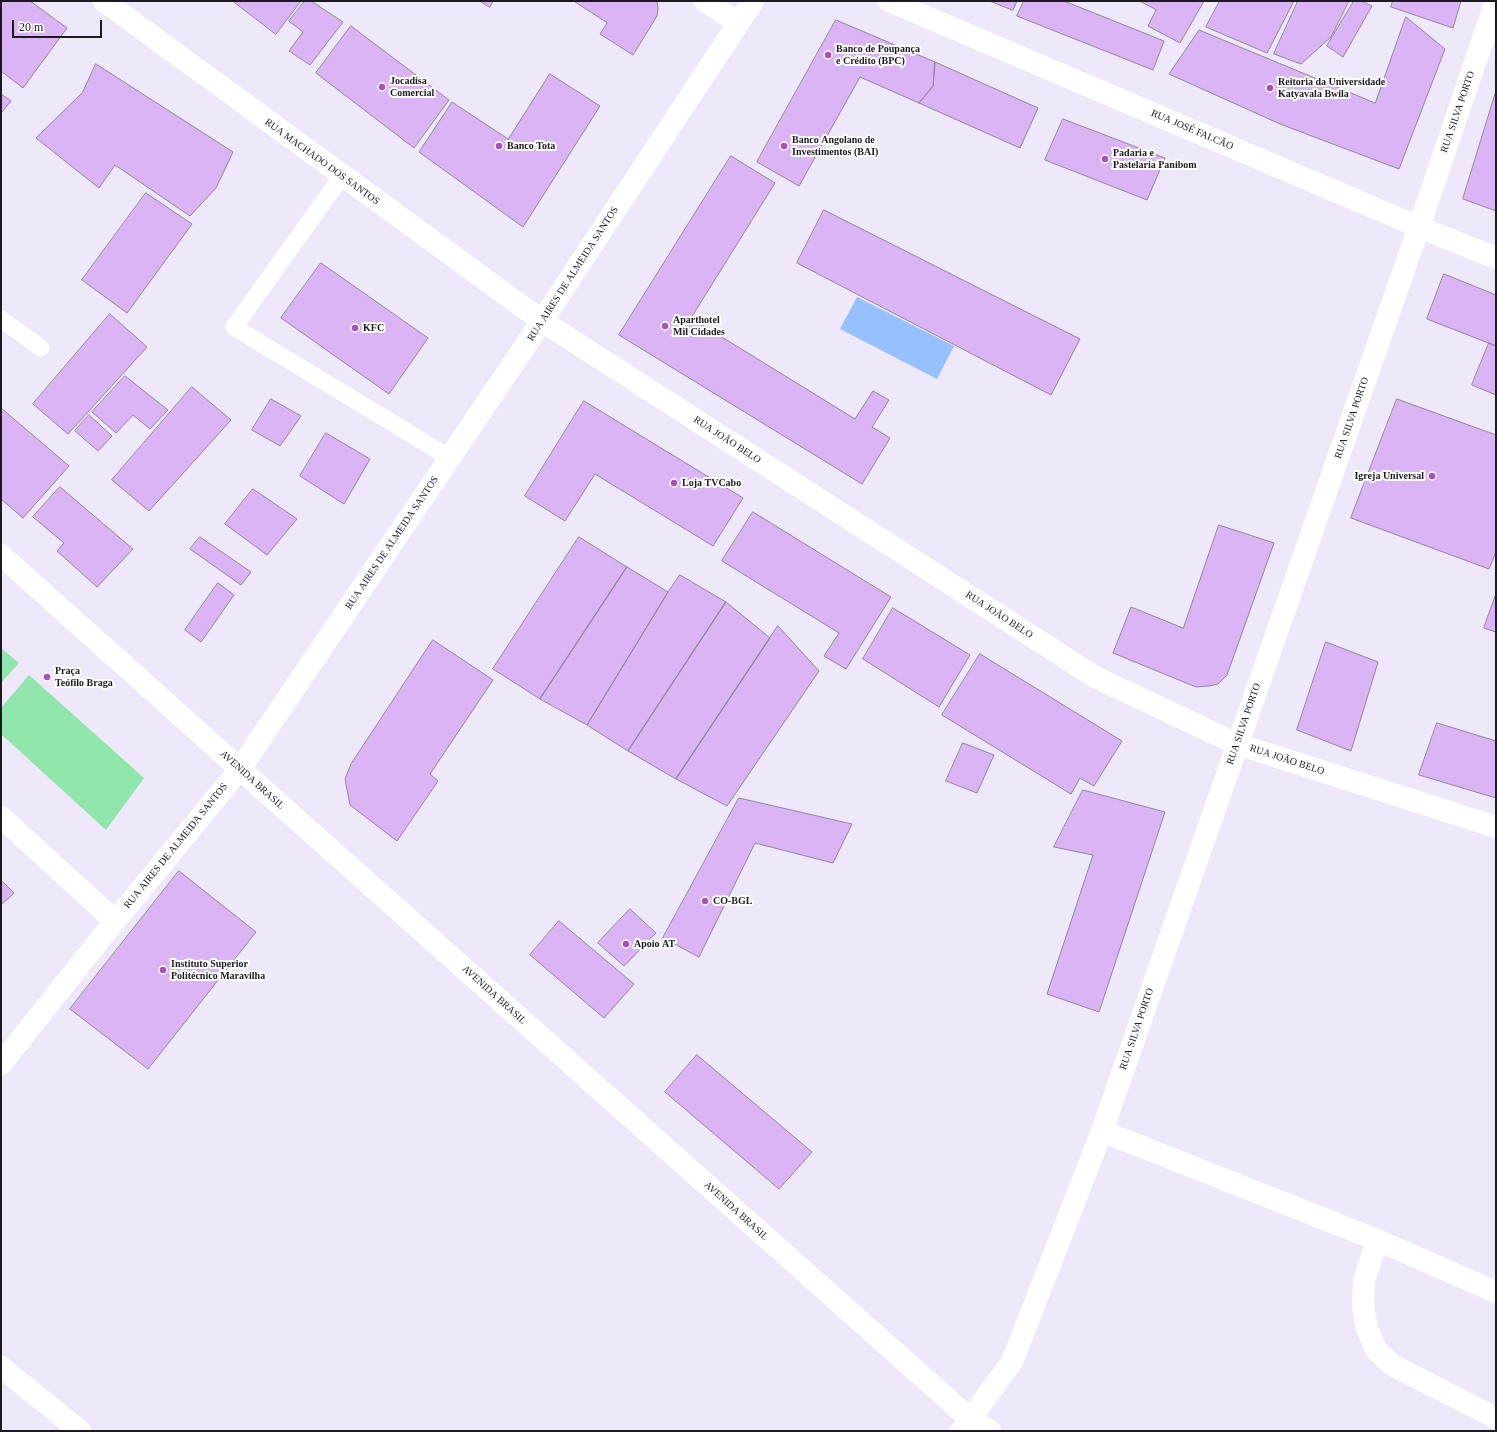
<!DOCTYPE html>
<meta charset="utf-8">
<style>
body{margin:0}
#map{position:relative;width:1497px;height:1432px;overflow:hidden;background:#efe7fa;font-family:"Times New Roman",serif}
canvas{display:block}
.frame{position:absolute;inset:0;border:2px solid #1c1920;pointer-events:none}
.scale{position:absolute;left:12px;top:20px;width:90px;height:18px;box-sizing:border-box;border:2px solid #1c1920;border-top:0;padding-left:5px;font-size:12px;line-height:14px;white-space:nowrap;color:#1c1920;-webkit-text-stroke:3px #fff;paint-order:stroke}
</style>
<div id="map">
<canvas width="1497" height="1432"></canvas>
<div class="frame"></div>
<div class="scale">20 m</div>
</div>
<script>
const c = document.querySelector('canvas').getContext('2d');
c.lineJoin = 'round';
function paint(path, color) {
  c.fillStyle = color;
  c.fill(path, 'evenodd');
}
function strokePath(path, color, width, dash) {
  c.strokeStyle = color;
  c.lineWidth = width;
  c.lineCap = dash ? 'butt' : 'round';
  c.setLineDash(dash || []);
  c.stroke(path);
}
function write(font, color, halo, rows, align = 'center') {
  c.font = font + ' "Times New Roman",serif';
  c.lineWidth = 4;
  c.setLineDash([]);
  c.textBaseline = 'middle';
  c.strokeStyle = halo;
  c.fillStyle = color;
  for (const [text, x, y, turn = 0] of rows) {
    c.save();
    c.translate(x, y);
    c.rotate((+turn || 0) * Math.PI / 180);
    c.textAlign = isNaN(turn) ? turn : align;
    if (halo) c.strokeText(text, 0, 0);
    c.fillText(text, 0, 0);
    c.restore();
  }
}
paint(new Path2D(`
 M1,648L19,663L1,683Z
 M29,675L144,778L106,830L1,734V708Z`), '#91e6ab');
paint(new Path2D(`
 M857,297L954,346L937,379L840,329Z`), '#97c0fe');
const building = new Path2D(`
 M1,1H30L67,28L23,88L1,71Z
 M233,1H301L276,34Z
 M305,1H311L343,22L310,65L289,51L303,32L289,21Z
 M480,1H493L490,7Z
 M574,1H657L658,9L657,16L633,55L600,34L607,23Z
 M990,1H1017L1013,10Z
 M1024,1H1064L1164,41L1153,70L1017,16Z
 M1140,1H1204L1180,43L1148,26L1156,10Z
 M1220,1H1294L1267,53L1206,27Z
 M1298,1H1349L1331,37L1301,64L1274,54Z
 M1354,1H1361L1372,6L1343,57L1327,46Z
 M1393,1H1461L1453,28L1391,7Z
 M1406,17L1445,49L1399,169L1280,124L1169,74L1199,30L1375,103Z
 M836,20L935,62L933,86L919,103L860,77L799,186L757,162Z
 M351,26L449,100L414,148L316,73Z
 M935,62L1038,108L1020,148L919,103L933,86Z
 M96,64L233,152L216,188L190,216L115,165L99,188L36,138L82,93Z
 M550,74L600,106L523,227L419,152L452,102L508,139Z
 M1496,91V211L1463,199Z
 M1,94L11,101L1,113Z
 M1063,119L1165,158L1147,200L1045,160Z
 M731,156L775,183L691,318L855,419L873,391L889,400L872,427L890,438L862,484L619,335Z
 M146,193L192,224L127,313L82,280Z
 M824,210L1080,339L1051,395L797,263Z
 M321,263L428,338L389,394L281,318Z
 M1444,274L1496,295V346L1427,319Z
 M110,314L147,347L68,434L33,404Z
 M1489,343L1496,346V395L1472,385Z
 M125,376L168,410L150,429L133,415L116,433L92,412Z
 M192,387L231,420L149,511L112,480Z
 M271,399L301,416L280,446L252,430Z
 M1397,399L1496,435V552L1489,569L1351,518Z
 M584,401L743,498L713,546L595,474L565,521L525,496Z
 M1,408L69,466L23,518L1,499Z
 M89,415L112,436L98,451L75,431Z
 M326,433L370,459L344,504L300,476Z
 M60,487L133,549L97,587L57,551L64,543L33,517Z
 M253,489L297,519L267,555L225,524Z
 M753,512L891,597L846,669L824,656L839,633L722,561Z
 M1219,525L1274,543L1227,675L1218,684L1209,686L1196,687L1113,653L1131,607L1183,628Z
 M200,537L251,572L241,585L190,549Z
 M579,537L627,567L540,699L493,669Z
 M627,567L668,592L587,725L540,699Z
 M680,575L726,602L628,751L587,725L668,592Z
 M218,583L234,595L201,642L185,630Z
 M1496,594V632L1484,628Z
 M726,602L770,638L676,779L628,751Z
 M893,608L970,655L939,707L863,659Z
 M778,626L819,671L727,806L676,779Z
 M433,640L493,680L430,774L438,781L397,841L350,805L345,779L351,764Z
 M1326,642L1378,662L1351,751L1297,730Z
 M980,654L1122,741L1094,786L1080,778L1071,794L942,715Z
 M1437,723L1496,741V798L1419,775Z
 M963,743L994,755L977,793L946,781Z
 M1083,790L1165,812L1099,1012L1047,994L1093,855L1054,847Z
 M739,798L852,824L833,863L755,843L699,957L663,938Z
 M179,871L256,932L148,1069L70,1009Z
 M1,880L14,893L1,905Z
 M630,909L656,933L624,966L598,943Z
 M559,921L634,984L604,1018L530,955Z
 M697,1055L812,1152L779,1189L665,1092Z`);
paint(building, '#dbb4f6');
strokePath(building, '#908798', 1);
strokePath(new Path2D(`
 M342,176L234,327L450,458
 M1,319L41,348`), '#fff', 17);
strokePath(new Path2D(`
 M104,1L542,321L1095,677L1237,744L1496,827
 M705,1L738,23
 M889,1L1419,227L1496,258
 M1,817L115,921
 M1,1064L115,921L240,769L542,321L753,1
 M1102,1131L1377,1240L1496,1292
 M1377,1240L1364,1281L1363,1306L1367,1329L1377,1351L1392,1365L1496,1418
 M1,1367L80,1431
 M961,1431L1012,1362L1102,1131L1419,227L1496,1`), '#fff', 22);
strokePath(new Path2D(`
 M1,555L240,769L970,1419L990,1431`), '#fff', 22);
for (const [x, y, r, color] of [
 [828,55,4,"#a950bc"],
 [382,87,4,"#a950bc"],
 [1270,88,4,"#a950bc"],
 [499,146,4,"#a950bc"],
 [784,146,4,"#a950bc"],
 [1105,159,4,"#a950bc"],
 [665,326,4,"#a950bc"],
 [355,328,4,"#a950bc"],
 [1432,476,4,"#a950bc"],
 [674,483,4,"#a950bc"],
 [47,677,4,"#a950bc"],
 [705,901,4,"#a950bc"],
 [626,944,4,"#a950bc"],
 [163,970,4,"#a950bc"]
]) {
  const dot = new Path2D();
  dot.arc(x, y, r, 0, 2 * Math.PI);
  c.fillStyle = color;
  c.fill(dot);
  strokePath(dot, '#fff', 1.5);
}
write('bold 10px', '#1c1920', '#fff', [
 ["Banco de Poupança",836,49],
 ["e Crédito (BPC)",836,61],
 ["Jocadisa",390,81],
 ["Comercial",390,93],
 ["Reitoria da Universidade",1278,82],
 ["Katyavala Bwila",1278,94],
 ["Banco Angolano de",792,140],
 ["Investimentos (BAI)",792,152],
 ["Banco Tota",507,146],
 ["Padaria e",1113,153],
 ["Pastelaria Panibom",1113,165],
 ["Aparthotel",673,320],
 ["Mil Cidades",673,332],
 ["KFC",363,328],
 ["Igreja Universal",1424,476,"right"],
 ["Loja TVCabo",682,483],
 ["Praça",55,671],
 ["Teófilo Braga",55,683],
 ["CO-BGL",713,901],
 ["Apoio AT",634,944],
 ["Instituto Superior",171,964],
 ["Politécnico Maravilha",171,976]
], 'left');
write('10px', '#1c1920', '#fff', [
 ["RUA SILVA PORTO",1458,112,-71],
 ["RUA JOSÉ FALCÃO",1192,130,23],
 ["RUA MACHADO DOS SANTOS",322,162,36],
 ["RUA AIRES DE ALMEIDA SANTOS",573,274,-57],
 ["RUA SILVA PORTO",1352,418,-71],
 ["RUA JOÃO BELO",727,440,33],
 ["RUA AIRES DE ALMEIDA SANTOS",392,543,-56],
 ["RUA JOÃO BELO",999,615,33],
 ["RUA SILVA PORTO",1244,724,-71],
 ["RUA JOÃO BELO",1287,760,18],
 ["AVENIDA BRASIL",252,780,42],
 ["RUA AIRES DE ALMEIDA SANTOS",176,846,-51],
 ["AVENIDA BRASIL",494,995,42],
 ["RUA SILVA PORTO",1137,1029,-71],
 ["AVENIDA BRASIL",736,1211,42]
]);
</script>
